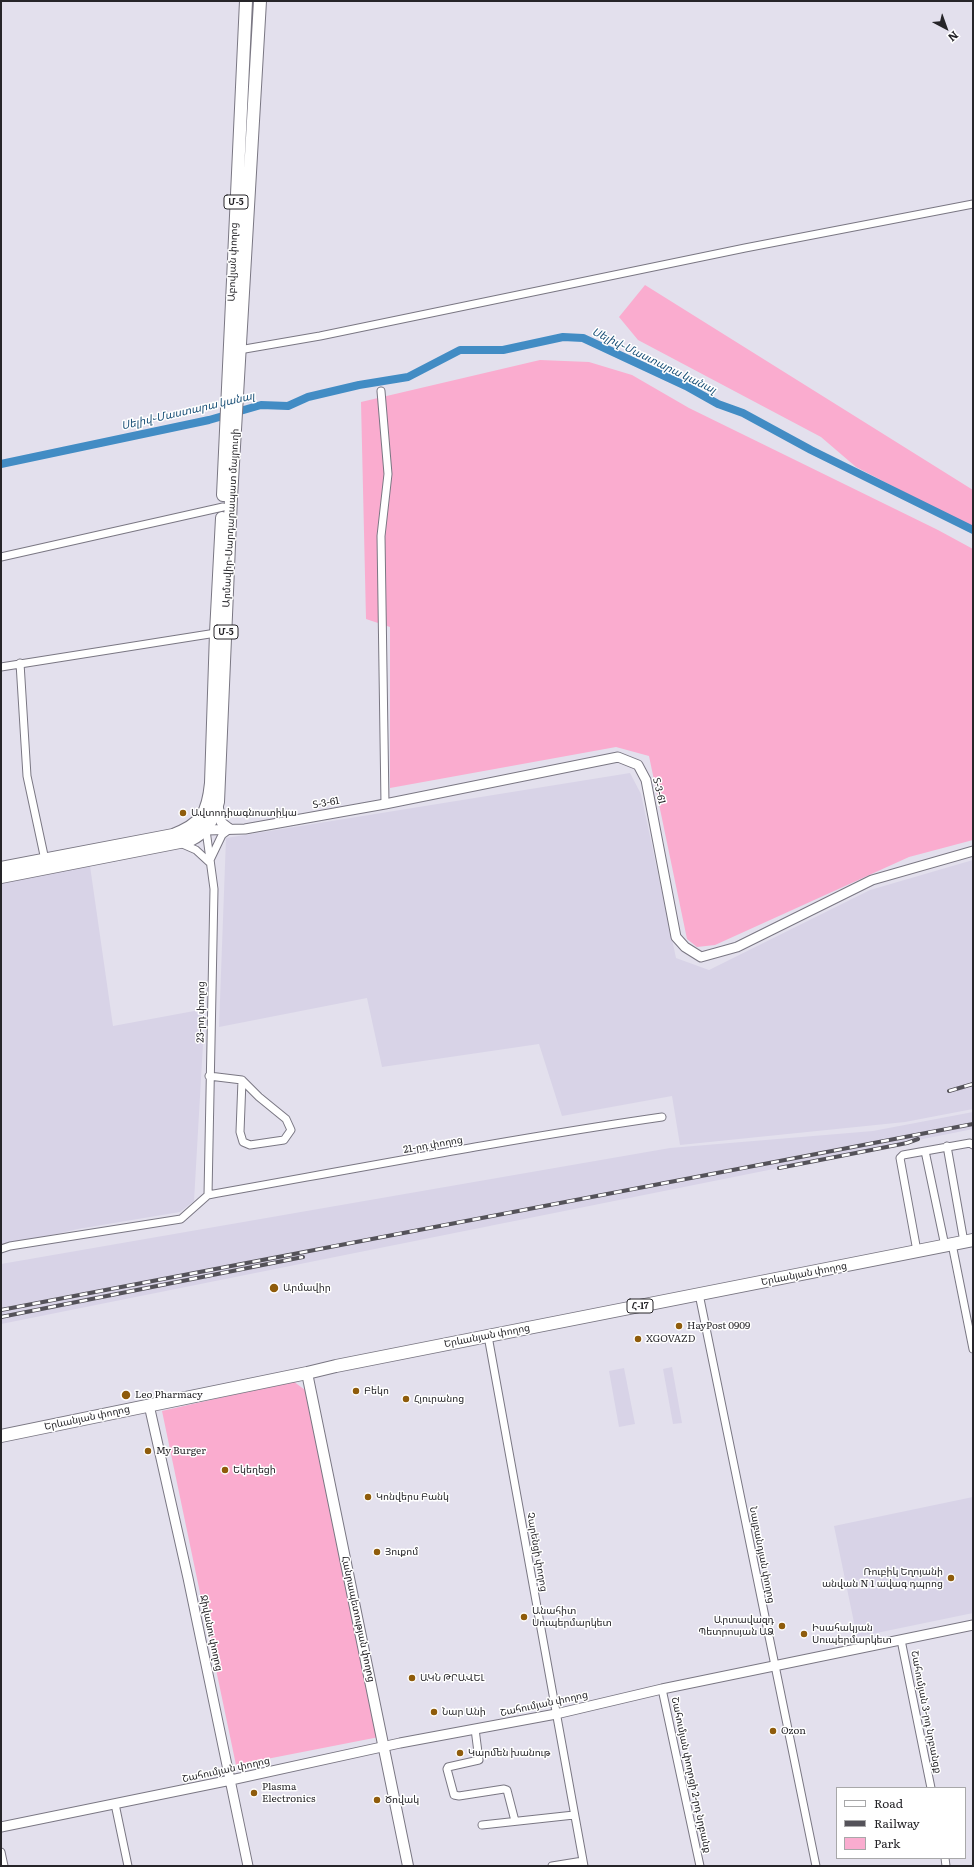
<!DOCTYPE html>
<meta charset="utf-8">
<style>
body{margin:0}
#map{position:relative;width:974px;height:1867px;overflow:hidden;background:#e3e0ed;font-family:Literata,serif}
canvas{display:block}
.frame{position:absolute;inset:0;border:2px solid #262529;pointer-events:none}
.legend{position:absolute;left:836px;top:1787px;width:130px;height:72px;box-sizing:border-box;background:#fff;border:1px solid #a8a8a9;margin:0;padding:5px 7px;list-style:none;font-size:12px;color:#262529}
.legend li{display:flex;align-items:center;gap:8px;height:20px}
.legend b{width:20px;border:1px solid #a8a8a9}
.north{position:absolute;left:926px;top:8px;width:40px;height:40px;-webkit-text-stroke:3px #fff;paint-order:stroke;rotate:139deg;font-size:11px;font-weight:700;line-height:16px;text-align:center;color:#262529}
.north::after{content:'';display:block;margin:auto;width:14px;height:18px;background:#262529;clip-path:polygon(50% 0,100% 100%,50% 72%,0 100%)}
</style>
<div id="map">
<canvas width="974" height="1867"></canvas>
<div class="frame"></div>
<ul class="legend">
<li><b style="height:5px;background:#fff"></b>Road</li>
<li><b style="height:5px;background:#545259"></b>Railway</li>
<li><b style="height:11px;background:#faaccf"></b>Park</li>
</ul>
<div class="north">N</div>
</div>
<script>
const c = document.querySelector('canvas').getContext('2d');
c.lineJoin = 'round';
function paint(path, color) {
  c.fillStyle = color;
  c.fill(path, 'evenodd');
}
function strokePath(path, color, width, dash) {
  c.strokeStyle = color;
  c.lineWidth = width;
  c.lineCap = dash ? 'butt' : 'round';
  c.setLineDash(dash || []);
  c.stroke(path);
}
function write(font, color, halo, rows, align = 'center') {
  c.font = font + ' Literata,"Noto Sans Armenian",serif';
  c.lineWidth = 3;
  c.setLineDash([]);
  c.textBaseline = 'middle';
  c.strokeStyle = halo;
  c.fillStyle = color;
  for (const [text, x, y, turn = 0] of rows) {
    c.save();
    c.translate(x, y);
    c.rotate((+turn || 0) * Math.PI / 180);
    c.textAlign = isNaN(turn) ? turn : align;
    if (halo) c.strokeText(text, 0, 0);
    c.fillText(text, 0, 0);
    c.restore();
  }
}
paint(new Path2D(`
 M630,773L641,794L676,958L709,970L870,890L973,860V1109L905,1122L680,1145L672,1096L562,1116L539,1044L382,1067L367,998L219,1027L226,838Z
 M90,866L113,1026L205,1009L194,1201L180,1212L78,1229L1,1247V883Z
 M973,1112V1129L1,1324V1264L670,1148L873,1131Z
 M672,1367L682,1423L673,1424L663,1369Z
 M624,1368L635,1424L619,1427L609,1371Z
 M973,1497V1613L857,1637L834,1526Z`), '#d8d3e7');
paint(new Path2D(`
 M645,285L973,490V528L856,467L821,437L638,340L619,317Z
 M540,360L589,362L632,375L689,408L938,530L973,549V840L909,857L715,945L697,947L687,939L649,756L616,747L390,788V627L366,619L361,402Z
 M293,1381L309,1393L379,1737L236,1765L162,1411Z`), '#faaccf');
strokePath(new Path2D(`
 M1,464L209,420L261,405L288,406L308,397L359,385L408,377L460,350H503L563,337L583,338L686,386L718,404L743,413L811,450L973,530`), '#428cc4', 8);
const minor = new Path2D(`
 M239,350L320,336L745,248L973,204
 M381,391L388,474L381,536L385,804
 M1,557L223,507
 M20,663L27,776L45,860
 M1,667L216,633
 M206,830L214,889L208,1195
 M180,843L196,850L209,862
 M210,860L222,835L230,829
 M209,1076L242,1080L259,1097L286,1119L291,1130L284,1140L250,1145L243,1142L240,1132L242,1080
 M947,1146L964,1242
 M925,1151L945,1246
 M208,1195C359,1168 510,1139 662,1117
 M952,1244L973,1349
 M1,1249L10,1246L181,1219L208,1195
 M917,1251L900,1158L903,1155L970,1143L973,1145
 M699,1294L816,1866
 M488,1336L584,1866
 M901,1640L931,1788
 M662,1689L700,1866
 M475,1729L479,1760L448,1767L447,1769L454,1795L459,1796L504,1789L507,1790L515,1821
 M115,1804L128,1866
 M482,1825L574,1815
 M1,1852L4,1866
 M945,1858L946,1866
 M552,1866L583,1861`);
const tertiary = new Path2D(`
 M218,805L221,822L230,829
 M206,830L245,829L385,804L618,757L638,765L646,780L676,937L685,947L701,957L737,947L872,880L973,851
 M149,1405L188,1578L248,1866
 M1,1827L231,1780L400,1743L556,1714L662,1689L973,1625`);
const secondary = new Path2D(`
 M307,1373L408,1866`);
const trunk = new Path2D(`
 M223,495L246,1
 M1,868L173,835C202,824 208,813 211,783L216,633L222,518
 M1,877L190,840C207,832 213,820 218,802L231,498L260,1
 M1,1436L307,1373L336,1366L973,1240`);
strokePath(minor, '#7a7783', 9);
strokePath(tertiary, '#7a7783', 11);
strokePath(secondary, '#7a7783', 12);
strokePath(trunk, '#7a7783', 14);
strokePath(minor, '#fff', 7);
strokePath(tertiary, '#fff', 9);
strokePath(secondary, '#fff', 10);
strokePath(trunk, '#fff', 12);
const rail = new Path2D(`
 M949,1091L973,1084
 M779,1168L907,1143L918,1139
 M1,1310L973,1124
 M1,1317L303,1257`);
strokePath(rail, '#545259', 4);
strokePath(rail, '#fff', 2.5, [8]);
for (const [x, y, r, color] of [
 [183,813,4,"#8f5c0b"],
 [274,1288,5,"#8f5c0b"],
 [679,1326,4,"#8f5c0b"],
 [638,1339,4,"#8f5c0b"],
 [356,1391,4,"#8f5c0b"],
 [126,1395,5,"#8f5c0b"],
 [406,1399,4,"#8f5c0b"],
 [148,1451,4,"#8f5c0b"],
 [225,1470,4,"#8f5c0b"],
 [368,1497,4,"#8f5c0b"],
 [377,1552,4,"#8f5c0b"],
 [951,1578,4,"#8f5c0b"],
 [524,1617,4,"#8f5c0b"],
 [782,1626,4,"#8f5c0b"],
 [804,1634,4,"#8f5c0b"],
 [412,1678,4,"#8f5c0b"],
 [434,1712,4,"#8f5c0b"],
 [773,1731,4,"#8f5c0b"],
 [460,1753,4,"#8f5c0b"],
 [254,1793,4,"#8f5c0b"],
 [377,1800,4,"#8f5c0b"]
]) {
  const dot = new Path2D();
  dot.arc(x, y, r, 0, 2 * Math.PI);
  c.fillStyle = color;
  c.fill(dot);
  strokePath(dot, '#fff', 1.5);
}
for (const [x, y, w] of [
 [236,202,24],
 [226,632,24],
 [640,1306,26]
]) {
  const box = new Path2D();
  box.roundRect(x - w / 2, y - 7, w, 14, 3);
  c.fillStyle = '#fff';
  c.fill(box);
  strokePath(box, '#262529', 1);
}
write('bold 9px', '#262529', null, [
 ["Մ-5",236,202],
 ["Մ-5",226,632],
 ["Հ-17",640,1306]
]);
write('10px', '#262529', '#fff', [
 ["Աբովյան փողոց",233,262,-88],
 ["Արմավիր-Սարդարապատ մայրուղի",231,518,-87],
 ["Տ-3-61",659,791,77],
 ["Տ-3-61",326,803,-10],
 ["23-րդ փողոց",201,1012,-89],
 ["21-րդ փողոց",433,1145,-10],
 ["Երևանյան փողոց",804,1274,-11],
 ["Երևանյան փողոց",487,1336,-11],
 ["Երևանյան փողոց",87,1418,-12],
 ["Չարենցի փողոց",537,1552,80],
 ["Նալբանդյան փողոց",762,1555,79],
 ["Հանրապետության փողոց",358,1619,78],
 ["Ջիվանու փողոց",211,1633,78],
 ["Շահումյան փողոց",544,1704,-12],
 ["Շահումյան 3-րդ նրբանցք",926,1712,79],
 ["Շահումյան փողոց",226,1770,-12],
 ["Շահումյան փողոցի 2-րդ նրբանք",691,1775,78]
]);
write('10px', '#262529', '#fff', [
 ["Ավտոդիագնոստիկա",191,813],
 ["Արմավիր",283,1288],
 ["HayPost 0909",687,1326],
 ["XGOVAZD",646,1339],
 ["Բեկո",364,1391],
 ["Leo Pharmacy",135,1395],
 ["Հյուրանոց",414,1399],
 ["My Burger",156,1451],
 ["Եկեղեցի",233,1470],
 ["Կոնվերս Բանկ",376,1497],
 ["Յուքոմ",385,1552],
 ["Ռուբիկ Եղոյանի",943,1572,"right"],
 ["անվան N 1 ավագ դպրոց",943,1584,"right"],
 ["Անահիտ",532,1611],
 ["Սուպերմարկետ",532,1623],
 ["Արտավազդ",774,1620,"right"],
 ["Պետրոսյան ԱՁ",774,1632,"right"],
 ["Իսահակյան",812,1628],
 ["Սուպերմարկետ",812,1640],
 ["ԱԿՆ ԹՐԱՎԵԼ",420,1678],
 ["Նար Անի",442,1712],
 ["Ozon",781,1731],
 ["Կարմեն խանութ",468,1753],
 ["Plasma",262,1787],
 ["Electronics",262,1799],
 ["Ծովակ",385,1800]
], 'left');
write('italic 11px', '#1b5178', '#fff', [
 ["Սելիվ֊Մաստարա կանալ",654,361,26],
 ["Սելիվ֊Մաստարա կանալ",188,411,-13]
]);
</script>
